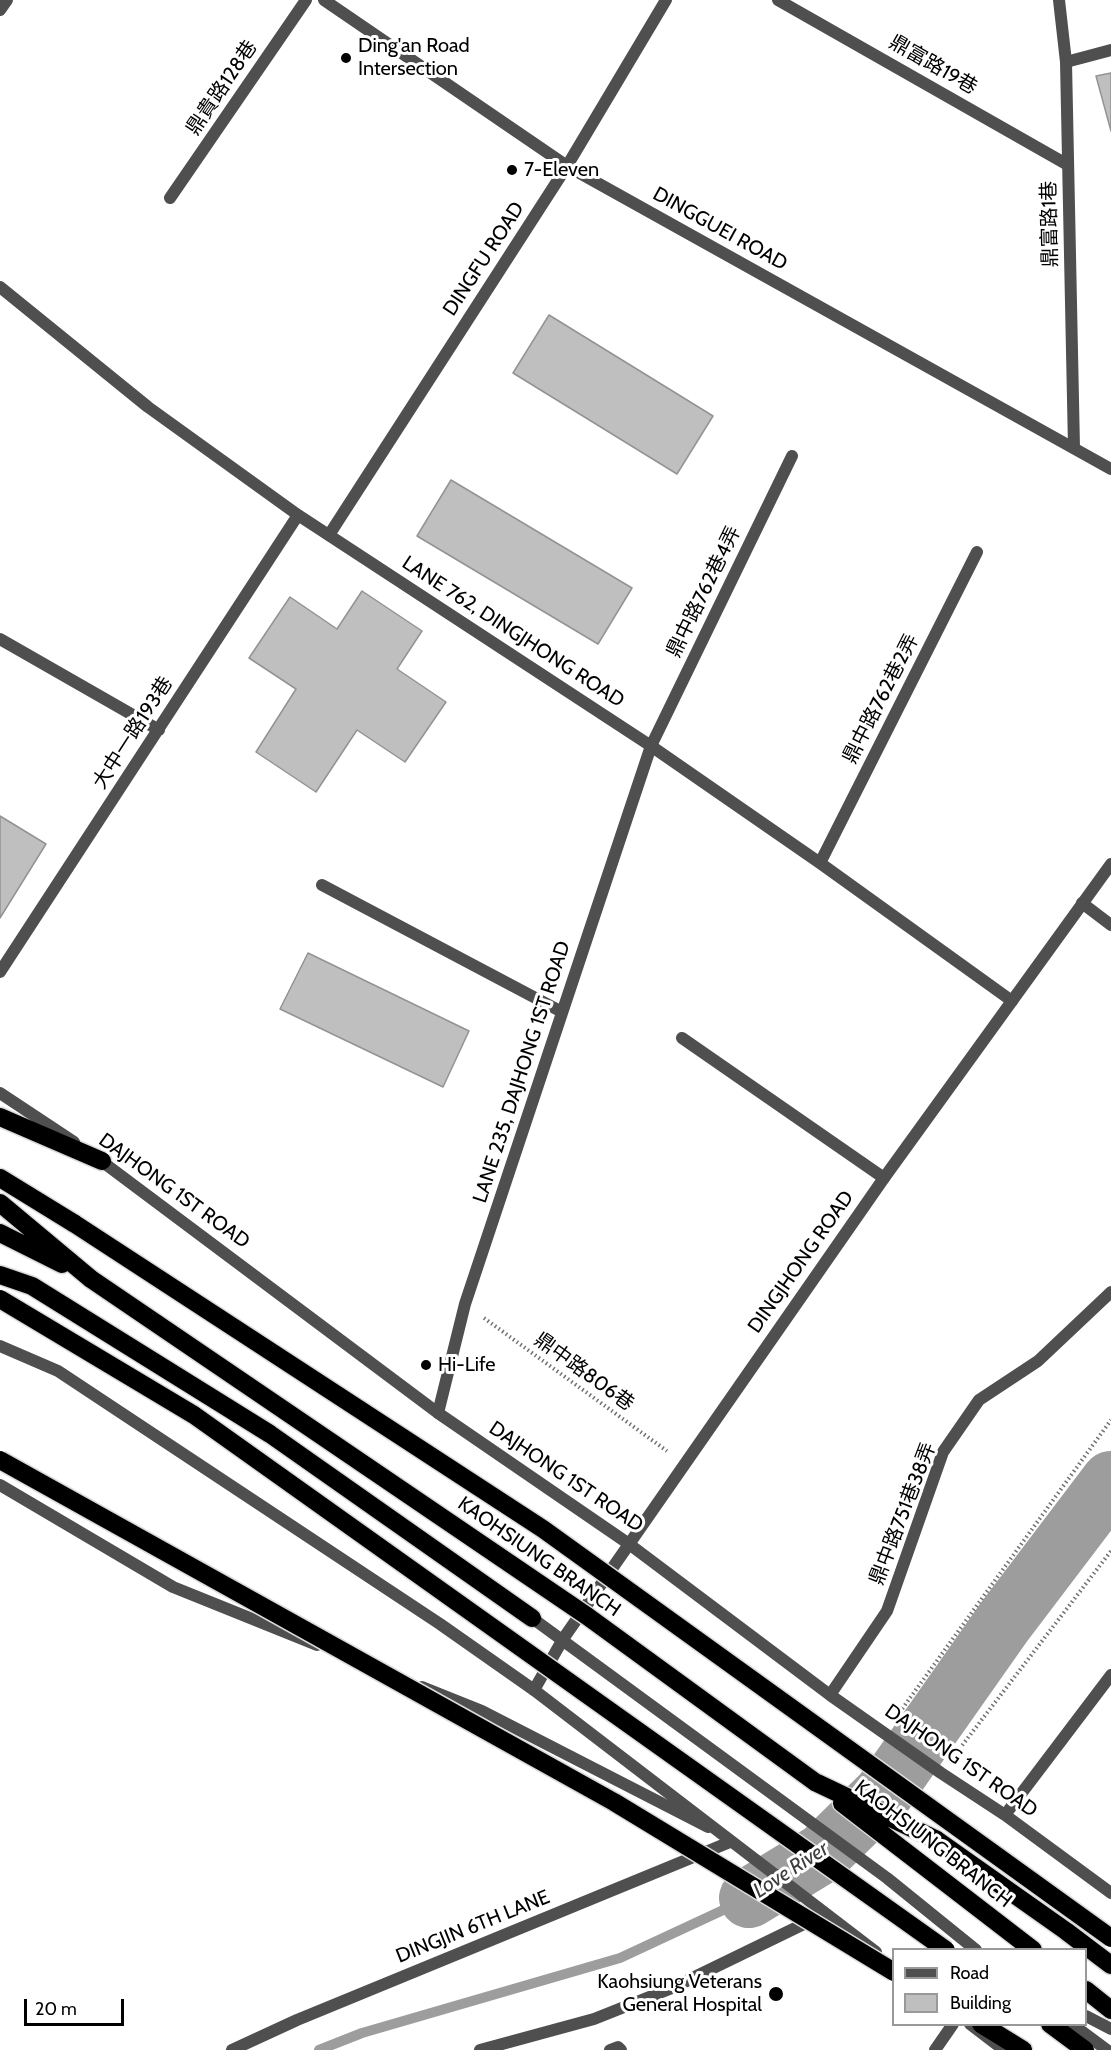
<!DOCTYPE html>
<meta charset="utf-8">
<style>
body{margin:0}
#map{position:relative;width:1111px;height:2050px;overflow:hidden;background:#fff;font-family:Cabin,sans-serif}
canvas{display:block}
.legend{position:absolute;left:892px;top:1948px;width:195px;height:78px;box-sizing:border-box;background:#fff;border:2px solid #999;margin:0;padding:8px 10px;list-style:none;font-size:18px;color:#000}
.legend li{display:flex;align-items:center;gap:12px;height:30px}
.legend b{width:30px;border:2px solid #999}
.scale{position:absolute;left:24px;top:1999px;width:100px;height:27px;box-sizing:border-box;border:3px solid #000;border-top:0;padding-left:8px;font-size:18px;line-height:21px;white-space:nowrap;color:#000;-webkit-text-stroke:4px #fff;paint-order:stroke}
</style>
<div id="map">
<canvas width="1111" height="2050"></canvas>
<ul class="legend">
<li><b style="height:8px;background:#4f4f4f"></b>Road</li>
<li><b style="height:16px;background:#bfbfbf"></b>Building</li>
</ul>
<div class="scale">20 m</div>
</div>
<script>
const c = document.querySelector('canvas').getContext('2d');
c.lineJoin = 'round';
function strokePath(path, color, width, dash) {
  c.strokeStyle = color;
  c.lineWidth = width;
  c.lineCap = dash ? 'butt' : 'round';
  c.setLineDash(dash || []);
  c.stroke(path);
}
function paint(path, color) {
  c.fillStyle = color;
  c.fill(path, 'evenodd');
}
function write(font, color, halo, rows, align = 'center') {
  c.font = font + ' Cabin,"Noto Sans TC",sans-serif';
  c.lineWidth = 6;
  c.setLineDash([]);
  c.textBaseline = 'middle';
  c.strokeStyle = halo;
  c.fillStyle = color;
  for (const [text, x, y, turn = 0] of rows) {
    c.save();
    c.translate(x, y);
    c.rotate((+turn || 0) * Math.PI / 180);
    c.textAlign = isNaN(turn) ? turn : align;
    if (halo) c.strokeText(text, 0, 0);
    c.fillText(text, 0, 0);
    c.restore();
  }
}
strokePath(new Path2D(`
 M319,2050L362,2033L620,1958L749,1898`), '#9d9d9d', 10);
strokePath(new Path2D(`
 M749,1898L823,1853L883,1794L1004,1622L1111,1481`), '#9d9d9d', 60);
const building = new Path2D(`
 M1111,73V131L1096,76Z
 M549,315L713,416L677,474L513,373Z
 M451,480L632,588L598,644L417,536Z
 M362,591L422,631L397,669L446,702L405,762L357,730L316,792L256,752L296,689L249,658L290,597L337,629Z
 M0,816L46,844L0,918Z
 M308,953L469,1031L443,1087L280,1009Z`);
paint(building, '#bfbfbf');
strokePath(building, '#939393', 1.5);
const motorway = new Path2D(`
 M0,1117L102,1161
 M0,1178L75,1224
 M0,1203L91,1279
 M0,1233L62,1264
 M0,1275L32,1286L270,1434L532,1618
 M815,1782L937,1840L1066,1931L1111,1965
 M842,1803L1033,1950
 M1086,1990L1111,2010
 M981,2024L1023,2050
 M1050,2024L1085,2050`);
strokePath(motorway, '#dbdbdb', 21);
strokePath(new Path2D(`
 M484,1318L667,1451
 M897,1716L1111,1420
 M954,1756L1111,1551`), '#717171', 4, [1.5, 3]);
strokePath(new Path2D(`
 M778,0L1068,165
 M1059,0L1066,62L1074,448
 M1066,62L1111,50
 M170,198L306,0
 M0,287L148,407L298,515L651,746L820,863L1012,1001
 M0,639L159,730
 M820,863L977,552
 M322,885L562,1012
 M0,972L298,515
 M682,1038L884,1178
 M438,1413L465,1304L651,746L792,456
 M0,1485L173,1587L317,1645
 M422,1687L482,1711L708,1827
 M480,2050L594,2019L672,1988L814,1919
 M610,2050L618,2047L621,2050
 M935,2050L953,2024`), '#4f4f4f', 12);
strokePath(new Path2D(`
 M324,0L567,166L1111,469
 M0,10L7,0
 M329,535L567,166L666,0
 M1082,903L1111,925
 M0,1093L74,1142
 M96,1157L438,1413L629,1544L830,1695L941,1773L1005,1815L1111,1893
 M0,1346L58,1371L440,1624L534,1690L876,1952
 M532,1618L887,1878L976,1950
 M830,1695L887,1611L943,1452L979,1400L1038,1361L1111,1292
 M1005,1815L1111,1675
 M1086,2016L1111,2029
 M970,2024L1004,2050
 M1072,2024L1107,2050
 M232,2050L297,2020L730,1842`), '#4f4f4f', 12);
strokePath(new Path2D(`
 M534,1690L563,1639L884,1178L1111,864`), '#4f4f4f', 12);
strokePath(motorway, '#000', 18);
const motorwayBridge = new Path2D(`
 M75,1224L543,1529L1111,1938
 M91,1279L587,1616L815,1782
 M0,1299L194,1415L946,1950
 M0,1460L614,1802L894,1972`);
strokePath(motorwayBridge, '#dbdbdb', 21, []);
strokePath(motorwayBridge, '#000', 18);
for (const [x, y, r, color] of [
 [346,58,6,"#000"],
 [512,170,6,"#000"],
 [426,1365,6,"#000"],
 [776,1994,8,"#000"]
]) {
  const dot = new Path2D();
  dot.arc(x, y, r, 0, 2 * Math.PI);
  c.fillStyle = color;
  c.fill(dot);
  strokePath(dot, '#fff', 2);
}
write('20px', '#000', '#fff', [
 ["Ding'an Road",358,46],
 ["Intersection",358,69],
 ["7-Eleven",524,170],
 ["Hi-Life",438,1365],
 ["Kaohsiung Veterans",762,1982,"right"],
 ["General Hospital",762,2005,"right"]
], 'left');
write('20px', '#000', '#fff', [
 ["鼎富路19巷",933,65,30],
 ["鼎貴路128巷",222,88,-56],
 ["鼎富路1巷",1050,224,-91],
 ["DINGGUEI ROAD",720,229,29],
 ["DINGFU ROAD",484,259,-57],
 ["鼎中路762巷4弄",704,592,-64],
 ["LANE 762, DINGJHONG ROAD",513,632,33],
 ["鼎中路762巷2弄",881,699,-63],
 ["大中一路193巷",133,733,-57],
 ["LANE 235, DAJHONG 1ST ROAD",522,1072,-72],
 ["DAJHONG 1ST ROAD",174,1191,36],
 ["DINGJHONG ROAD",801,1262,-55],
 ["鼎中路806巷",584,1372,36],
 ["DAJHONG 1ST ROAD",566,1477,34],
 ["鼎中路751巷38弄",903,1514,-69],
 ["KAOHSIUNG BRANCH",539,1557,35],
 ["DAJHONG 1ST ROAD",961,1761,35],
 ["KAOHSIUNG BRANCH",933,1844,38],
 ["DINGJIN 6TH LANE",473,1927,-22]
]);
write('italic 21px', '#3e3e3e', '#fff', [
 ["Love River",791,1870,-33]
]);
</script>
